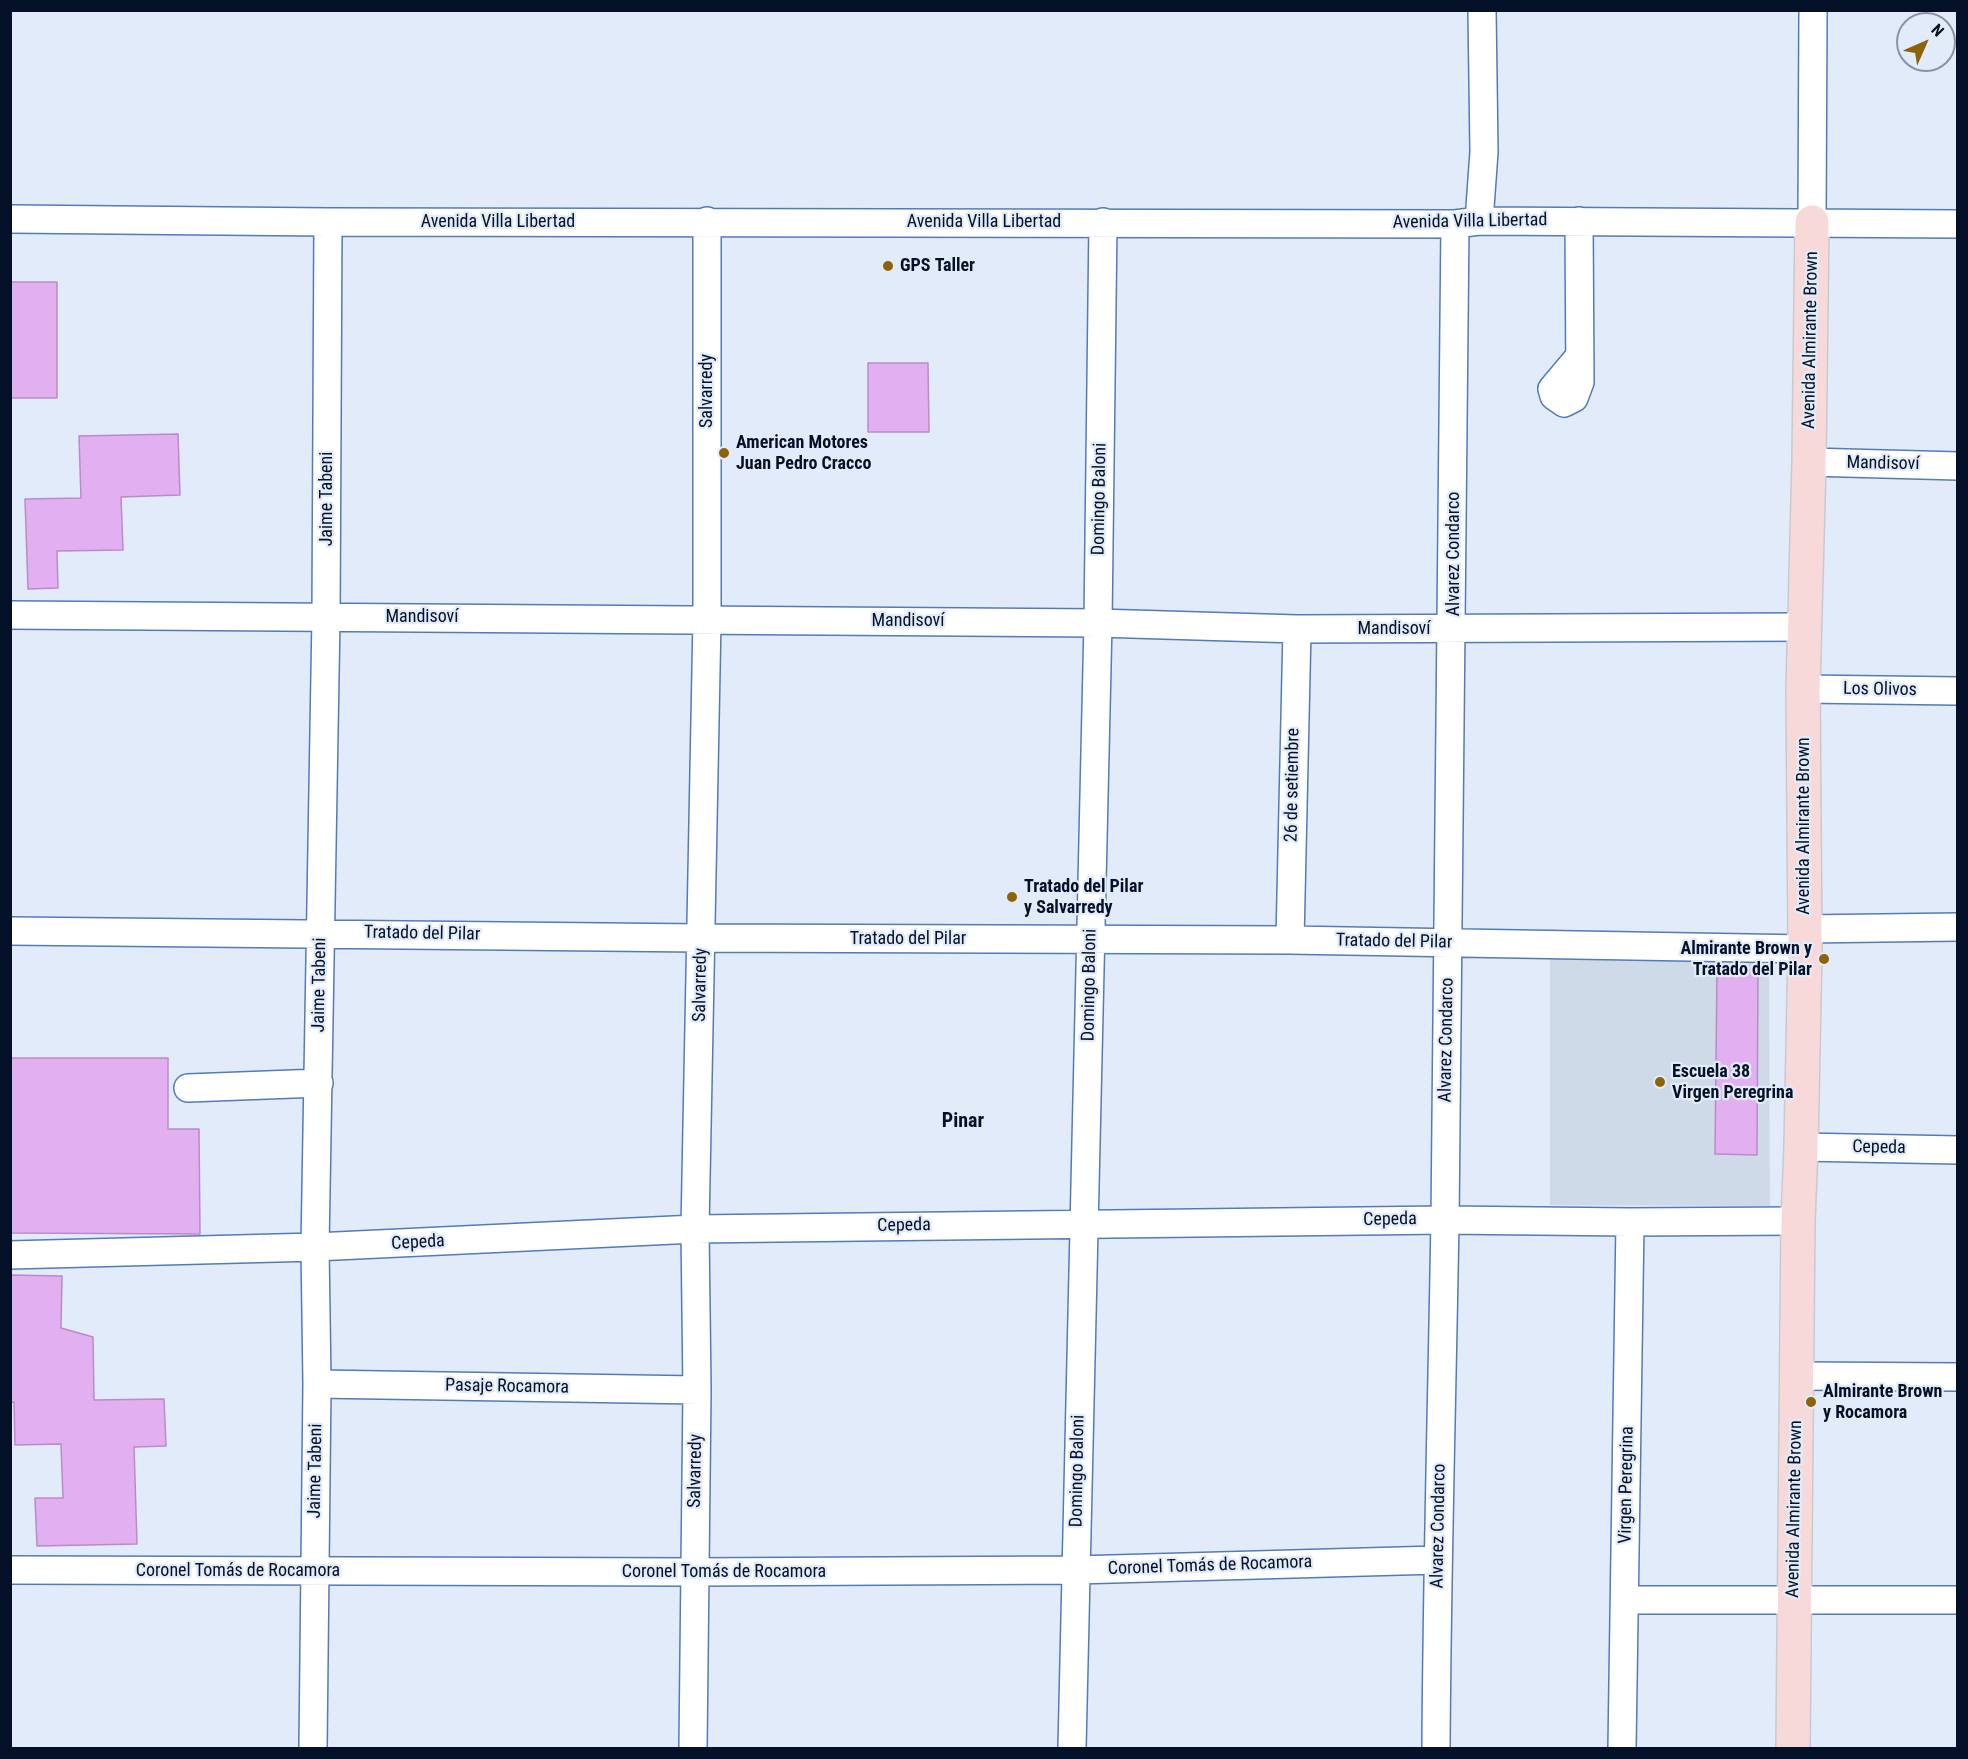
<!DOCTYPE html>
<meta charset="utf-8">
<style>
body{margin:0}
#map{position:relative;width:1968px;height:1759px;overflow:hidden;background:#e2ebf9;font-family:"Roboto Condensed",sans-serif}
canvas{display:block}
.frame{position:absolute;inset:0;border:12px solid #031027;pointer-events:none}
.north{position:absolute;left:1896px;top:12px;width:60px;height:60px;box-sizing:border-box;background:#e2ebf9;border:2px solid #8993a5;border-radius:50%;rotate:45deg;font-size:16px;font-weight:700;line-height:24px;text-align:center;color:#031027}
.north::after{content:'';display:block;margin:auto;width:21px;height:27px;background:#8d6307;clip-path:polygon(50% 0,100% 100%,50% 72%,0 100%)}
</style>
<div id="map">
<canvas width="1968" height="1759"></canvas>
<div class="frame"></div>
<div class="north">N</div>
</div>
<script>
const c = document.querySelector('canvas').getContext('2d');
c.lineJoin = 'round';
function paint(path, color) {
  c.fillStyle = color;
  c.fill(path, 'evenodd');
}
function strokePath(path, color, width, dash) {
  c.strokeStyle = color;
  c.lineWidth = width;
  c.lineCap = dash ? 'butt' : 'round';
  c.setLineDash(dash || []);
  c.stroke(path);
}
function write(font, color, halo, rows, align = 'center') {
  c.font = font + ' "Roboto Condensed",sans-serif';
  c.lineWidth = 4.5;
  c.setLineDash([]);
  c.textBaseline = 'middle';
  c.strokeStyle = halo;
  c.fillStyle = color;
  for (const [text, x, y, turn = 0] of rows) {
    c.save();
    c.translate(x, y);
    c.rotate((+turn || 0) * Math.PI / 180);
    c.textAlign = isNaN(turn) ? turn : align;
    if (halo) c.strokeText(text, 0, 0);
    c.fillText(text, 0, 0);
    c.restore();
  }
}
paint(new Path2D(`
 M1550,957L1769,958L1770,1206L1550,1205Z`), '#cfdae9');
const building = new Path2D(`
 M10,282H57V398H10Z
 M868,363H928L929,432H868Z
 M178,434L180,495L121,497L123,550L57,551L58,588L28,589L25,499L81,498L79,436Z
 M1717,969L1758,970L1757,1155L1715,1154Z
 M10,1058H168V1129H199L200,1234L10,1233Z
 M10,1275L62,1276L61,1328L93,1337L94,1400L164,1399L166,1446L134,1447L137,1544L37,1546L35,1498H63L61,1444L15,1445L14,1402L10,1403Z`);
paint(building, '#e2b0f0');
strokePath(building, '#bb8ac9', 1.5);
const minor = new Path2D(`
 M10,219L328,222L1455,224L1479,221L1958,224
 M1479,221L1484,152L1482,10
 M1579,221L1580,382L1574,398L1564,403L1554,396L1552,389L1579,357
 M1812,222L1813,10
 M1809,462L1958,466
 M10,615L1098,623L1297,629L1806,627
 M1803,689L1958,691
 M1805,929L1958,927
 M10,931L701,938L1290,940L1805,949
 M1290,940L1297,629
 M188,1088L319,1083
 M1801,1147L1958,1150
 M10,1255L315,1247L695,1229L1445,1220L1630,1222L1798,1221
 M1796,1376L1958,1377
 M317,1384L697,1390
 M10,1570L695,1572L1076,1570L1437,1560
 M1625,1600H1958
 M313,1748L317,1384L315,1247L326,617L328,222
 M693,1748L697,1390L695,1229L707,619V221
 M1072,1748L1098,623L1103,222
 M1436,1748C1437,1572 1442,1396 1445,1220C1451,888 1454,556 1455,224
 M1622,1748L1630,1222`);
const major = new Path2D(`
 M1793,1748L1798,1221L1801,1147L1805,949L1803,689L1809,462L1812,222`);
strokePath(minor, '#537bb7', 30);
strokePath(major, '#c8cacf', 36);
strokePath(minor, '#fff', 27);
strokePath(major, '#f8d9d9', 33);
for (const [x, y, r, color] of [
 [888,266,6,"#8d6307"],
 [724,453,6,"#8d6307"],
 [1012,897,6,"#8d6307"],
 [1824,959,6,"#8d6307"],
 [1660,1082,6,"#8d6307"],
 [1811,1402,6,"#8d6307"]
]) {
  const dot = new Path2D();
  dot.arc(x, y, r, 0, 2 * Math.PI);
  c.fillStyle = color;
  c.fill(dot);
  strokePath(dot, '#e2ebf9', 2);
}
write('18px', '#031027', '#e2ebf9', [
 ["Avenida Villa Libertad",498,222],
 ["Avenida Villa Libertad",984,222],
 ["Avenida Villa Libertad",1470,222,-1],
 ["Avenida Almirante Brown",1811,340,-89],
 ["Salvarredy",707,391,-90],
 ["Mandisoví",1883,464,1],
 ["Jaime Tabeni",327,499,-90],
 ["Domingo Baloni",1100,499,-89],
 ["Alvarez Condarco",1454,554,-90],
 ["Mandisoví",422,617],
 ["Mandisoví",908,621],
 ["Mandisoví",1394,629],
 ["Los Olivos",1880,690,1],
 ["26 de setiembre",1293,785,-89],
 ["Avenida Almirante Brown",1804,826,-90],
 ["Tratado del Pilar",422,934,1],
 ["Tratado del Pilar",908,939],
 ["Tratado del Pilar",1394,942,1],
 ["Jaime Tabeni",320,985,-89],
 ["Salvarredy",701,985,-89],
 ["Domingo Baloni",1090,985,-89],
 ["Alvarez Condarco",1447,1040,-89],
 ["Cepeda",1879,1148,1],
 ["Cepeda",1390,1220,-1],
 ["Cepeda",904,1226,-1],
 ["Cepeda",418,1243,-3],
 ["Pasaje Rocamora",507,1387,1],
 ["Jaime Tabeni",316,1471,-89],
 ["Salvarredy",696,1471,-89],
 ["Domingo Baloni",1078,1471,-89],
 ["Virgen Peregrina",1627,1485,-89],
 ["Avenida Almirante Brown",1795,1509,-89],
 ["Alvarez Condarco",1439,1526,-89],
 ["Coronel Tomás de Rocamora",1210,1566,-2],
 ["Coronel Tomás de Rocamora",238,1571],
 ["Coronel Tomás de Rocamora",724,1572]
]);
write('bold 18px', '#031027', '#e2ebf9', [
 ["GPS Taller",900,266],
 ["American Motores",736,443],
 ["Juan Pedro Cracco",736,464],
 ["Tratado del Pilar",1024,887],
 ["y Salvarredy",1024,908],
 ["Almirante Brown y",1812,949,"right"],
 ["Tratado del Pilar",1812,970,"right"],
 ["Escuela 38",1672,1072],
 ["Virgen Peregrina",1672,1093],
 ["Almirante Brown",1823,1392],
 ["y Rocamora",1823,1413]
], 'left');
write('bold 20px', '#031027', '#e2ebf9', [
 ["Pinar",963,1122]
]);
</script>
